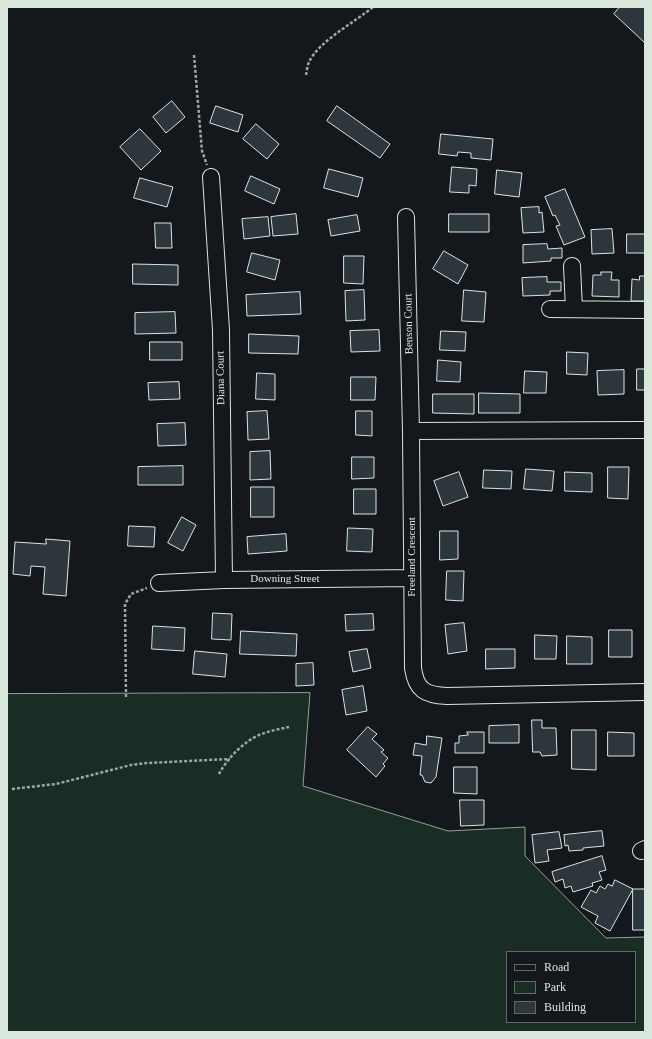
<!DOCTYPE html>
<style>
body{margin:0}
#map{position:relative;width:652px;height:1039px;overflow:hidden;background:#14181c;font-family:"Times New Roman",serif}
canvas{display:block}
.frame{position:absolute;inset:0;border:8px solid #d8e6dc;pointer-events:none}
.legend{position:absolute;left:506px;top:951px;width:130px;height:72px;box-sizing:border-box;background:#14181c;border:1px solid #626a69;margin:0;padding:5px 7px;list-style:none;font-size:12px;color:#d8e6dc}
.legend li{display:flex;align-items:center;gap:8px;height:20px}
.legend b{width:20px;border:1px solid #626a69}
</style>
<div id="map">
<canvas width="652" height="1039"></canvas>
<div class="frame"></div>
<ul class="legend">
<li><b style="height:5px;background:#14181c"></b>Road</li>
<li><b style="height:11px;background:#1a2d24"></b>Park</li>
<li><b style="height:11px;background:#2c363c"></b>Building</li>
</ul>
</div>
<script>
const c = document.querySelector('canvas').getContext('2d');
c.lineJoin = 'round';
function paint(path, color) {
  c.fillStyle = color;
  c.fill(path, 'evenodd');
}
function strokePath(path, color, width, dash) {
  c.strokeStyle = color;
  c.lineWidth = width;
  c.lineCap = dash ? 'butt' : 'round';
  c.setLineDash(dash || []);
  c.stroke(path);
}
function write(font, color, halo, rows, align = 'center') {
  c.font = font + ' "Times New Roman",serif';
  c.lineWidth = 3;
  c.setLineDash([]);
  c.textBaseline = 'middle';
  c.strokeStyle = halo;
  c.fillStyle = color;
  for (const [text, x, y, turn = 0] of rows) {
    c.save();
    c.translate(x, y);
    c.rotate((+turn || 0) * Math.PI / 180);
    c.textAlign = isNaN(turn) ? turn : align;
    if (halo) c.strokeText(text, 0, 0);
    c.fillText(text, 0, 0);
    c.restore();
  }
}
const green = new Path2D(`
 M310,693L303,786L448,831L525,827V856L606,938L645,937V1032H7V694ZM507,952H635V1022H507Z`);
paint(green, '#1a2d24');
strokePath(green, '#939e99', 1);
const building = new Path2D(`
 M620,7H645V43L614,14Z
 M172,101L185,117L166,133L153,117Z
 M216,106L243,115L238,132L210,123Z
 M337,106L390,144L380,158L327,121Z
 M256,124L279,144L267,159L243,139Z
 M140,129L161,151L141,170L120,147Z
 M441,134L493,139L491,160L471,158V153L458,152L457,156L439,154Z
 M452,167L477,169L476,186L469,185V193L450,192Z
 M329,169L363,178L358,197L324,188Z
 M497,170L522,173L519,197L495,194Z
 M251,176L280,189L274,204L245,191Z
 M140,178L173,187L167,207L134,198Z
 M565,189L585,237L564,245L556,226L560,225L555,215L553,216L545,197Z
 M539,207V213L542,212L544,232L523,233L521,208Z
 M296,214L298,234L273,236L271,217Z
 M449,214H489V232H449Z
 M357,215L360,231L331,236L328,220Z
 M268,217L270,236L244,239L242,219Z
 M155,223H171L172,248H156Z
 M612,229L614,253L592,254L591,230Z
 M627,234H645V253H627Z
 M547,244L548,249L562,248V258H551V261L523,263V245Z
 M444,251L468,265L458,284L433,269Z
 M252,253L280,260L275,280L247,272Z
 M344,256H364L363,284L344,283Z
 M133,264L178,265V285L133,284Z
 M601,272H612L611,280H619V297L592,296L593,275H601Z
 M640,276H645V301H631L632,279L639,280Z
 M547,277V282H561V291H550V295L523,296L522,278Z
 M364,290L365,320L346,321L345,291Z
 M464,290L486,292L484,322L462,321Z
 M300,292L301,314L247,316L246,295Z
 M175,312L176,333L135,334V313Z
 M379,330L380,351L351,352L350,331Z
 M441,331L466,332L465,351L440,350Z
 M249,334L299,336L298,354L249,353Z
 M150,342H182V360H150Z
 M567,352L588,353L587,375L567,374Z
 M438,360L461,362L460,382L437,381Z
 M637,369H645V390H637Z
 M624,370V394L598,395L597,371Z
 M525,371L547,372L546,393H524Z
 M257,373L275,374V400L256,399Z
 M351,377H376L375,400H351Z
 M179,382L180,399L149,400L148,383Z
 M479,393L520,394V413H479Z
 M433,394H474V414L433,413Z
 M267,411L269,439L248,440L247,412Z
 M356,411H372V436L356,435Z
 M185,423L186,445L158,446L157,424Z
 M270,451L271,479L250,480V452Z
 M352,457H374V478L352,479Z
 M183,466V485H138V467Z
 M608,467H629L628,499L608,498Z
 M526,469L554,471L552,491L524,489Z
 M484,470L512,471L511,489L483,488Z
 M459,472L468,497L443,506L434,481Z
 M565,472L592,473V492L565,491Z
 M251,487H274V517H251Z
 M354,489H376V514H354Z
 M182,517L196,525L183,551L168,543Z
 M129,526L155,527L154,547L128,546Z
 M348,528L373,529L372,552L347,551Z
 M440,531H458V559L440,560Z
 M286,534L287,551L248,554L247,537Z
 M46,539L70,541L66,596L43,594L45,567L31,566L30,576L13,574L15,542L46,544Z
 M447,571H464L463,601L446,600Z
 M213,613L232,614L231,640L212,639Z
 M373,614L374,630L346,631L345,615Z
 M464,623L467,651L448,654L445,625Z
 M153,626L185,628L184,651L152,649Z
 M609,630H632V657H609Z
 M241,631L297,634L296,656L240,654Z
 M535,635L557,636L556,659H535Z
 M567,636L592,637V664H567Z
 M367,649L371,668L353,672L349,652Z
 M486,649H515V668L486,669Z
 M195,651L227,654L225,677L193,674Z
 M313,663L314,685L296,686V664Z
 M363,686L367,711L346,715L342,690Z
 M532,720H542V728H556L557,755L542,756L540,752H533Z
 M519,725V743H489V726Z
 M368,727L377,734L372,739L384,750L381,752L388,758L383,764L385,766L376,777L347,750Z
 M572,730H596V770L572,769Z
 M467,732H484V753H455V743H459V736L468,735Z
 M608,732L634,733V756H608Z
 M427,736L442,738L436,777L431,783L425,782L422,775H420L422,756L413,755L415,743L426,745Z
 M454,767H477V794L454,793Z
 M460,800H484V825L461,826Z
 M602,831L604,846L583,848V850L569,851L568,845L565,846L564,835Z
 M559,832L562,848L547,850L549,861L535,863L532,835Z
 M602,856L606,870L599,872L602,880L592,883L593,886L573,892L571,886L565,888L563,879L555,882L552,872Z
 M615,880L633,889L610,931L595,923L598,916L581,907L591,890L596,893L600,886L605,889L608,884L612,886Z
 M633,889H645V930H633Z`);
paint(building, '#2c363c');
strokePath(building, '#d8e6dc', 1);
const minor = new Path2D(`
 M211,177L221,330L224,580
 M406,217L411,431
 M572,266L574,309
 M550,309L645,310
 M645,430L411,431L413,668C416,690 425,695 447,696L645,692
 M159,583L224,580L412,578
 M641,851L645,849`);
strokePath(minor, '#d8e6dc', 18);
strokePath(new Path2D(`
 M194,55L202,151L207,165
 M306,75C307,71 307,66 309,62C319,41 355,22 373,7
 M126,697L125,604L131,594L147,588
 M219,774C227,759 243,742 259,735C269,731 279,729 289,727
 M12,789L56,784L131,765L147,763L230,759`), '#9da8a2', 2.5, [3, 2]);
strokePath(minor, '#14181c', 16);
write('11px', '#d8e6dc', '#14181c', [
 ["Benson Court",409,324,-91],
 ["Diana Court",221,378,-91],
 ["Freeland Crescent",412,557,-90],
 ["Downing Street",285,579]
]);
</script>
